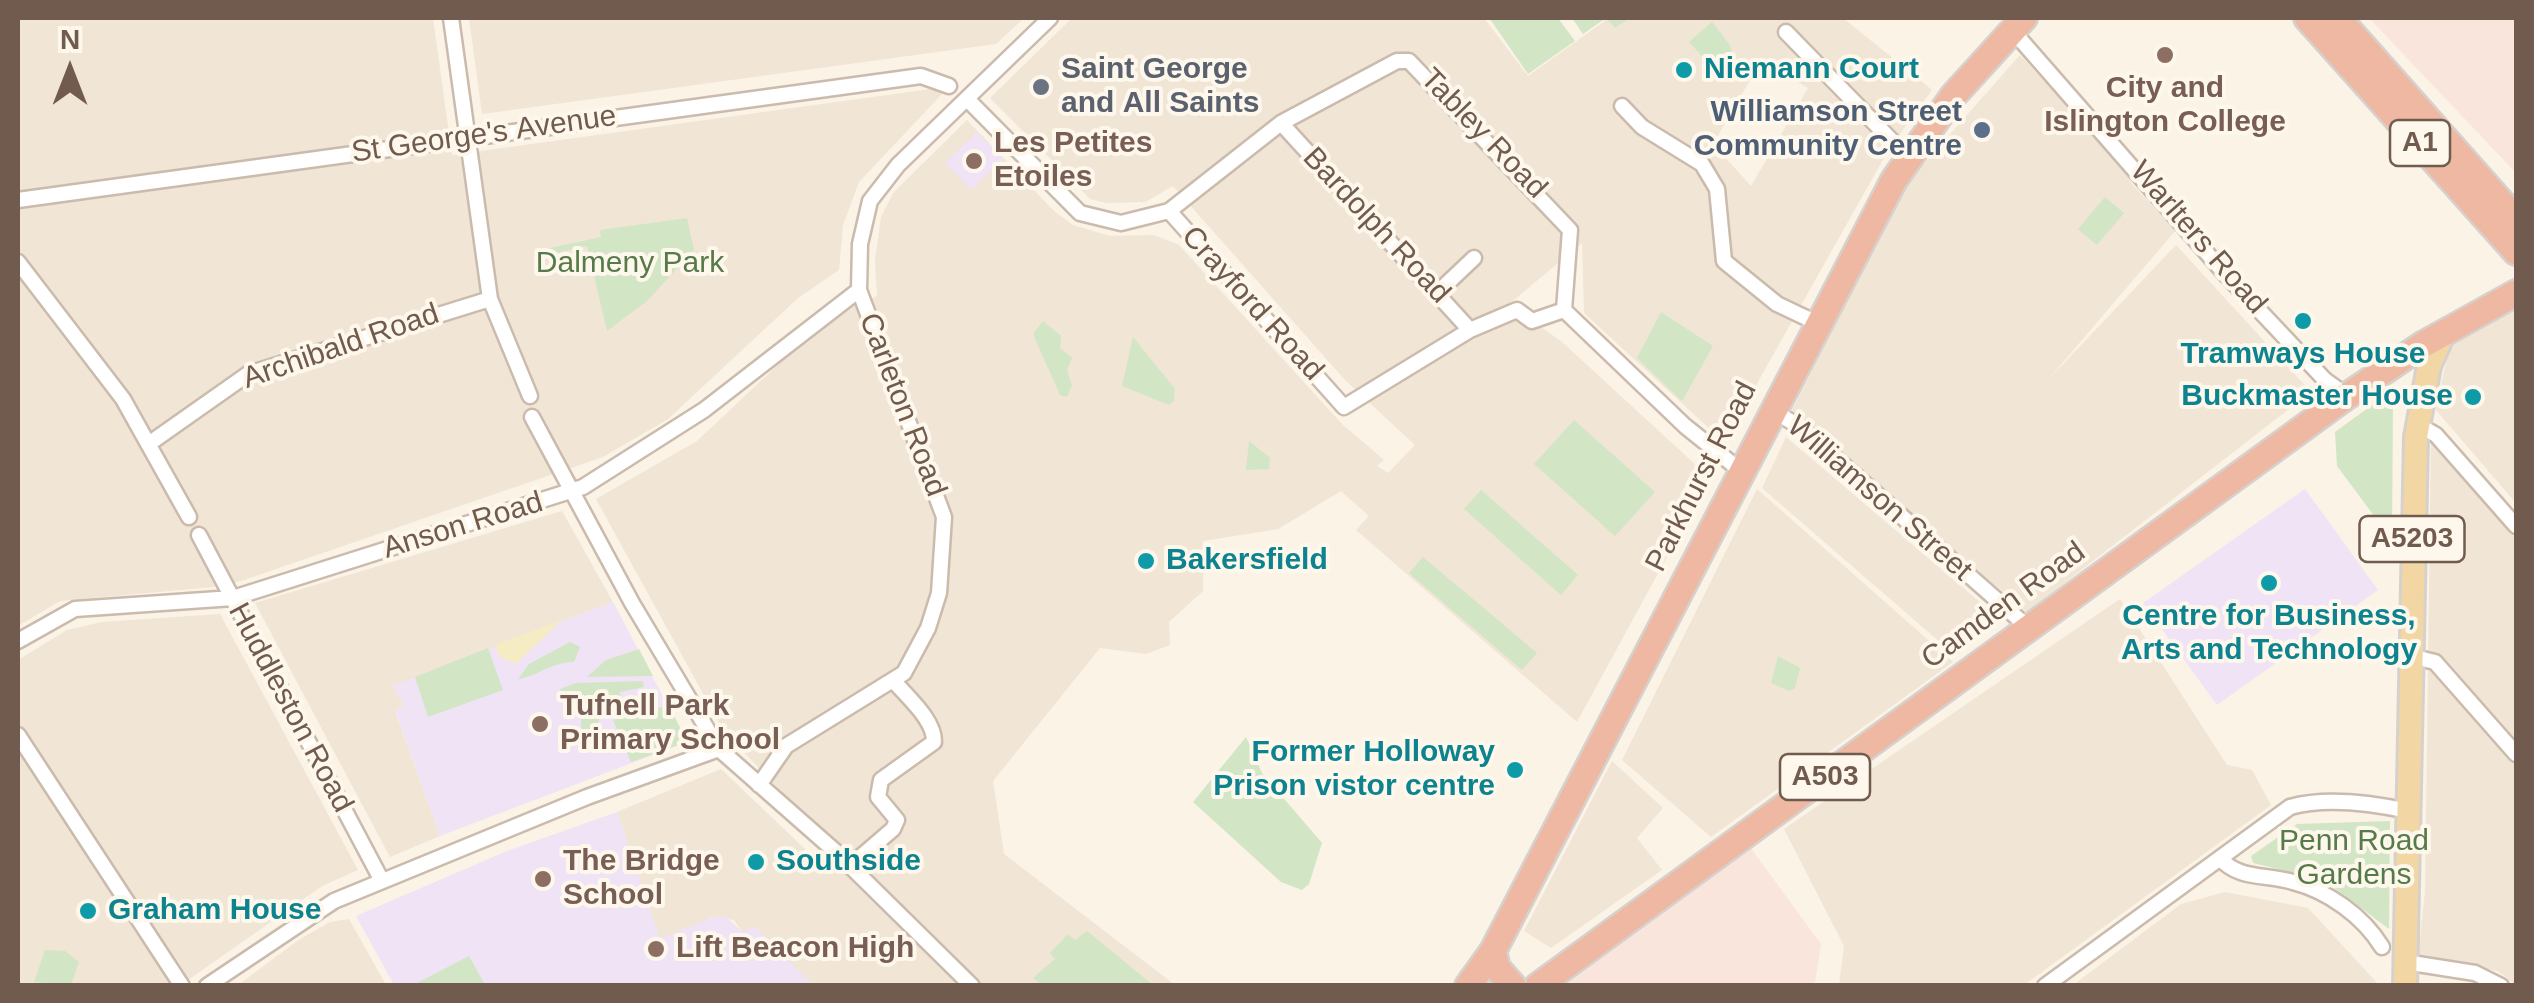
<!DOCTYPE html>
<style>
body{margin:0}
#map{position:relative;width:2534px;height:1003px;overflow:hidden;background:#faf3e6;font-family:Arial,sans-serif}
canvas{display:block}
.frame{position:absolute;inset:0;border:20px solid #715b4e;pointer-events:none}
.north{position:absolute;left:20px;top:20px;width:100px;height:100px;-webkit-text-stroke:8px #fdf7ec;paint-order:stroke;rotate:0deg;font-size:28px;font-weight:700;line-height:40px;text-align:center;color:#715b4e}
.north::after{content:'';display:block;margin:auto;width:35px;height:45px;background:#715b4e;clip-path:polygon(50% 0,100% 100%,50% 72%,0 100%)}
</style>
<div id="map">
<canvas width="2534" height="1003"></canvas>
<div class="frame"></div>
<div class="north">N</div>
</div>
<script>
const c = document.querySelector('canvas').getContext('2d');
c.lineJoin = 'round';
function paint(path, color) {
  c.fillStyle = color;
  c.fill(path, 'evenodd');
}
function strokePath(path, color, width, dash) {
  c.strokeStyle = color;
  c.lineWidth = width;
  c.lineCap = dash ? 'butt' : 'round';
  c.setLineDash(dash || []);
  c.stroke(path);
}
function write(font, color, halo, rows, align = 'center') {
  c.font = font + ' Arial,sans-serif';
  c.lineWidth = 8;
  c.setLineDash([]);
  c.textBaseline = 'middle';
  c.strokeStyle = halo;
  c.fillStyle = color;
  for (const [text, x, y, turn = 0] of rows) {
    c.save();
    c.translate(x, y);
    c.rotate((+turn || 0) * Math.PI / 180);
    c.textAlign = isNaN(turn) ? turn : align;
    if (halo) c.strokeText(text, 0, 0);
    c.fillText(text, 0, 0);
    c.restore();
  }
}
paint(new Path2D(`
 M18,18H433L452,155L938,88L942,94L859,182L843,225L839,270L798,298L668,419L603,457L241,581L213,587L60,601L18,626Z
 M469,18H1024L996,44L482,114Z
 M1072,18H1484L1528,76L1609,18H1843L1932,90L1889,149L1724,442L1584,313L1582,243L1509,304L1562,342L1710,478L1577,722L1356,530L1369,516L1341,491L1278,529L1203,541V591L1169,622L1170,645L1146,654L1100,648L993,781L1004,854L1175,985H813L743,933L734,920L713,917L660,940L617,812L721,769L827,870L850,865L723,730L596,499L697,441L815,330L834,315L877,296L875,260L881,217L893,193L967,120L1054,211L1073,225L1110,236L1154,235L1179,245L1342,424L1384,460L1377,466L1388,473L1415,445L1345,380L1173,186L1145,202L1107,203L1090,199L990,98ZM1761,61L1808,88L1751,186L1713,144Z
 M2020,55L2127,171L2132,184L2175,231L2047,381L2176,245L2311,392L2027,612L1791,412L1906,184Z
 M2516,309V503L2435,409L2450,346Z
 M1786,437L2002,621L1956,656L1762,488Z
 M2431,443L2516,539V985L2498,971L2418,956L2425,892Z
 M1757,489L1953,662L1711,837L1622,760Z
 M562,511L613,602L393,686L404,705L395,711L440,836L390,857L255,603Z
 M2120,599L2227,765L2252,770L2271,805L2024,985H1839L1844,946L1784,829Z
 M220,614L358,870L322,886L181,985L18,986V660L67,630L102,622Z
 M1612,761L1663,808L1637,838L1662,870L1551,948L1524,931Z
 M2225,892L2308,908L2379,985H2073L2181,904Z
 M349,919L386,985H238L297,941L330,922Z`), '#f1e5d5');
paint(new Path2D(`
 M2369,18H2516V173Z
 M1750,847L1821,944L1815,982L1808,985L1564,986Z`), '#f9e5db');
paint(new Path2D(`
 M977,132L1004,159L971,190L945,163Z
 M2305,489L2378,590L2217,705L2143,603Z
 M613,602L687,742L440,836L395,710L404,705L392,686Z
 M617,812L660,939L713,917H726L743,932L754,926L813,985H394L356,916L507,851Z`), '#f0e3f6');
paint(new Path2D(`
 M1558,18L1575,41L1528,74L1490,19Z
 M1572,18H1630L1615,28L1606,18L1583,34Z
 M1712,22L1730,45L1735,65L1713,68L1689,42Z
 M2105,197L2124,213L2097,245L2078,229Z
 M687,218L694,250L647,301L607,331L587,246L547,255L545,249L601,237L600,230Z
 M1661,312L1713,346L1682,401L1637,358Z
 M1043,321L1061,336L1060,348L1072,358L1067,370L1072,385L1067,397L1060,395L1033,334Z
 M1133,337L1175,389L1174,401L1169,405L1122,386Z
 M2383,397L2393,401L2392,540L2337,466L2335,432Z
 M1574,420L1655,492L1615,536L1534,464Z
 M1249,441L1270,458L1269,469L1246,470Z
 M1481,490L1578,575L1561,595L1464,509Z
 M1423,557L1537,653L1522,670L1409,573Z
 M570,642L580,647L574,662C555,661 535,677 518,679L529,664Z
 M488,648L503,690L428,717L415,677Z
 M639,649L653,676L587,677L606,660Z
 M1778,656L1800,668L1795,688L1789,691L1771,683Z
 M643,681L644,687L620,692L621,698L603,706L593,740L581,735V717L565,705L560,689L576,683Z
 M669,705L687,742L631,762L613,720Z
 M1246,737L1262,773L1322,843L1309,884L1302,890L1281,882L1193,802Z
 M2390,821L2389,929L2324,880L2253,863L2251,856L2297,824Z
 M1087,931L1153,985H1041L1033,978L1055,959L1050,953L1068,934L1075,940Z
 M45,950L65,951L79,962L71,985L34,982Z
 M469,956L485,985H413Z`), '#d2e6c6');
paint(new Path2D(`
 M562,620L516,664L500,657L495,645Z`), '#f6ecc4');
const street = new Path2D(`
 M451,18L490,299L530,396
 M2013,31L2226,275L2325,380L2347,396
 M1786,32L1894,143L1912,153
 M967,99L1080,213L1121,223L1169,211L1281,123L1397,61H1409L1570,230L1564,310
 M1622,106L1642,127L1702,164L1717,189L1724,261L1777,304L1817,323
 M1281,123L1470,330
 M18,200L921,76L949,86
 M1169,211L1344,407L1470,330L1517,310L1532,321L1564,310
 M18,262L123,399L189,517
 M1437,293L1474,258
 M1564,310L1685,426L1741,471
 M1772,410L1800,427L2030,629
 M532,417L632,603L719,749L836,852L972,986
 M2417,424L2436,435L2516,526
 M150,443L248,374L490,299
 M199,535L382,881
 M18,641L75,609L233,598L583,487L704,410L859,290
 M2410,656L2435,662L2516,754
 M18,735L182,986
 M759,785L786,746L904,673L928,628L939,593L944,517L859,290L860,244L870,201L898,165L1050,18
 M2220,858C2238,880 2267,874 2293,882C2328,891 2363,916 2382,947
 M850,866L893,829L897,820L878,797L881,780L934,742C935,720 906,696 893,680
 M2405,962L2475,973L2501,986
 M207,986L334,901L587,797L719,749
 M2045,986L2290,807C2326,797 2371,803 2408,811`);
const primary = new Path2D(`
 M2405,986L2416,437L2429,366L2443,334`);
const highway = new Path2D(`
 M2307,18L2516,252
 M2338,18L2516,219
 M1493,951L1497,968L1513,986
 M1468,986L1493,951L1894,180L1954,95L2024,18
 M1538,986L2347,396L2424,344L2516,293`);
strokePath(street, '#cbbbad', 19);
strokePath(primary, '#d7d1cd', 28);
strokePath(highway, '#d7d1cd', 30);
strokePath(street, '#fff', 14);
strokePath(primary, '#f2d7a5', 22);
strokePath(highway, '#eeb8a3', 25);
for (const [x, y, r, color] of [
 [2165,55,10,"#8d6e63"],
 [1684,70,10,"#0f9aa8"],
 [1041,87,10,"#6b7280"],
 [1982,130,10,"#5c6f8a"],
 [974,161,10,"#8d6e63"],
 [2303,321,10,"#0f9aa8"],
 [2473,397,10,"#0f9aa8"],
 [1146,561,10,"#0f9aa8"],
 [2269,583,10,"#0f9aa8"],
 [540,724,10,"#8d6e63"],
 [1515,770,10,"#0f9aa8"],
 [756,862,10,"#0f9aa8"],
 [543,879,10,"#8d6e63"],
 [88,911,10,"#0f9aa8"],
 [656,949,10,"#8d6e63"]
]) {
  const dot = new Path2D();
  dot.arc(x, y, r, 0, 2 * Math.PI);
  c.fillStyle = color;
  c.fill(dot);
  strokePath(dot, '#fdf7ec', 4);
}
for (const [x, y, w] of [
 [2420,143,60],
 [2412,539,105],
 [1825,777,90]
]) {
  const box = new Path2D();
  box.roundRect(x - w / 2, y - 23, w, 46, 8);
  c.fillStyle = '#fdf7ec';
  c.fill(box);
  strokePath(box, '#715b4e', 2.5);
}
write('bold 28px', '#715b4e', null, [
 ["A1",2420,143],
 ["A5203",2412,539],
 ["A503",1825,777]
]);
write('bold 30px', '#5b616d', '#fdf7ec', [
 ["Saint George",1061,70],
 ["and All Saints",1061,104]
], 'left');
write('bold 30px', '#0d838f', '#fdf7ec', [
 ["Niemann Court",1704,70],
 ["Tramways House",2303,355,"center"],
 ["Buckmaster House",2453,397,"right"],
 ["Bakersfield",1166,561],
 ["Centre for Business,",2269,617,"center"],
 ["Arts and Technology",2269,651,"center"],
 ["Former Holloway",1495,753,"right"],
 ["Prison vistor centre",1495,787,"right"],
 ["Southside",776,862],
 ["Graham House",108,911]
], 'left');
write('bold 30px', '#785e54', '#fdf7ec', [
 ["City and",2165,89,"center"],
 ["Islington College",2165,123,"center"],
 ["Les Petites",994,144],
 ["Etoiles",994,178],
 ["Tufnell Park",560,707],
 ["Primary School",560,741],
 ["The Bridge",563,862],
 ["School",563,896],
 ["Lift Beacon High",676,949]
], 'left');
write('bold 30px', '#4e5e75', '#fdf7ec', [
 ["Williamson Street",1962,113],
 ["Community Centre",1962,147]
], 'right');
write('30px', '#715b4e', '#fdf7ec', [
 ["Tabley Road",1483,134,46],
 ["St George's Avenue",484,135,-8],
 ["Bardolph Road",1376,226,47],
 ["Warlters Road",2198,238,49],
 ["Crayford Road",1252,304,48],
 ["Archibald Road",341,347,-19],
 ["Carleton Road",902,405,69],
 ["Parkhurst Road",1702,477,-63],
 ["Williamson Street",1879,499,41],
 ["Anson Road",463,526,-17],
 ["Camden Road",2004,606,-36],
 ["Huddleston Road",290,708,62]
]);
write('30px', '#577a4a', '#fdf7ec', [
 ["Dalmeny Park",630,264],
 ["Penn Road",2354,842],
 ["Gardens",2354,876]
]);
</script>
